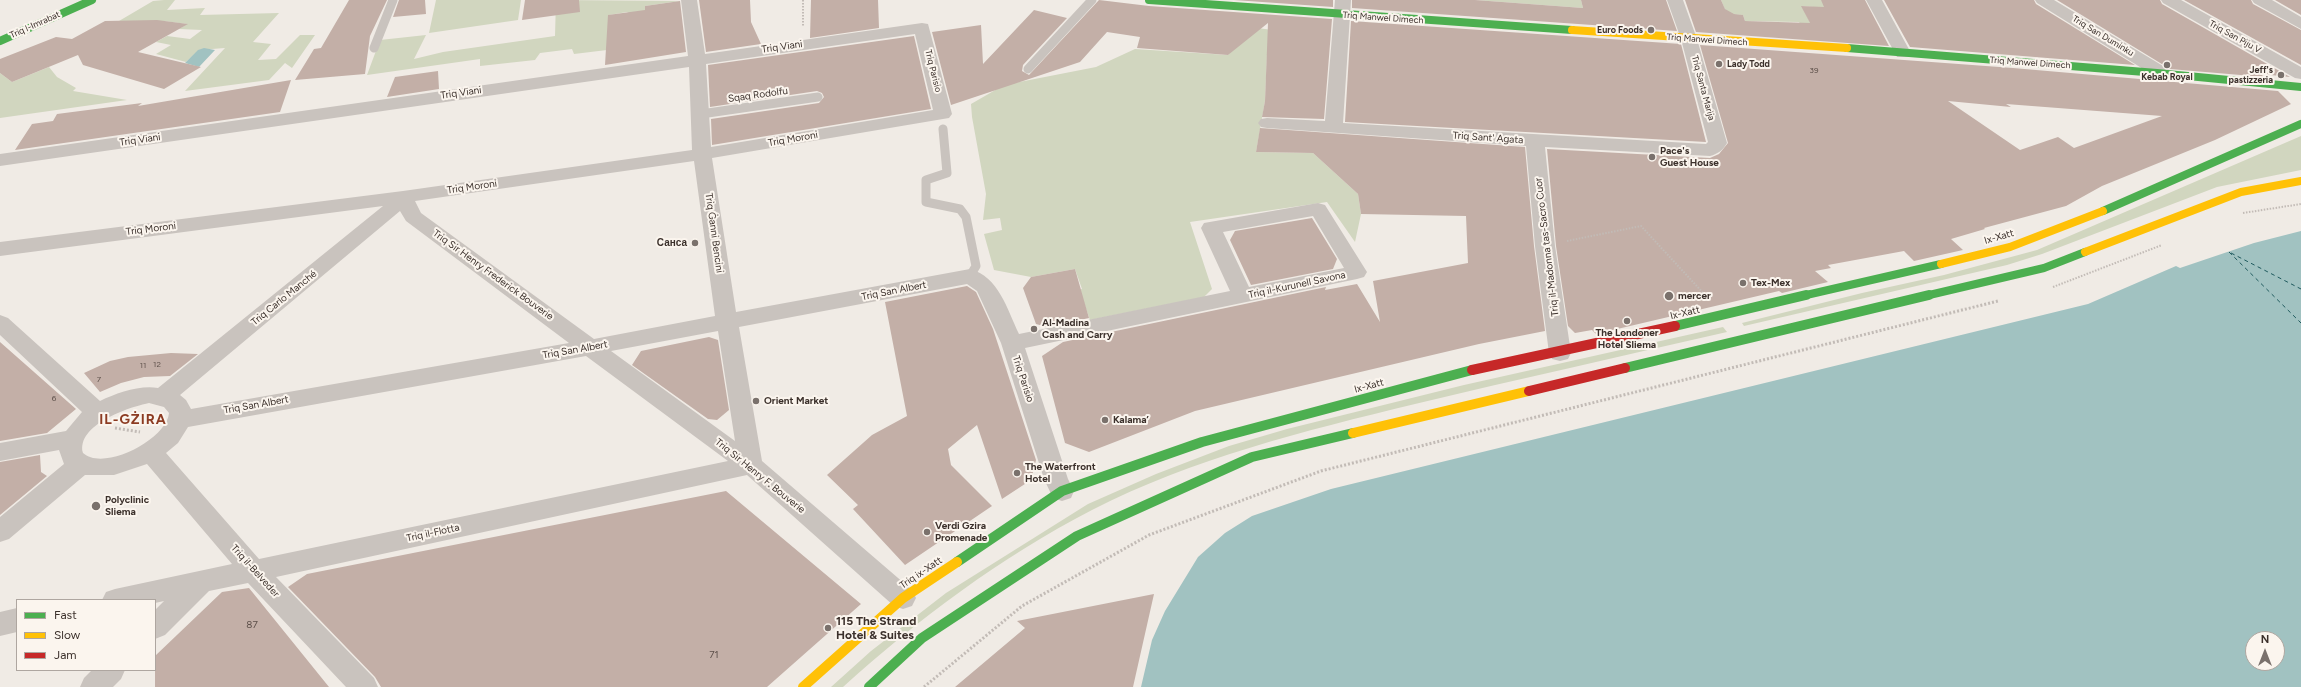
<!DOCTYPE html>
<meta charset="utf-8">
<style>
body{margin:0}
#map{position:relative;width:2301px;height:687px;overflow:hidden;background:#f0ebe5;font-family:Figtree,sans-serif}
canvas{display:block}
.legend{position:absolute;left:16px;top:599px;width:140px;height:72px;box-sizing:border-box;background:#fbf5ee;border:1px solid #aea6a0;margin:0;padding:5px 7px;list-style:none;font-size:12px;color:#3b302b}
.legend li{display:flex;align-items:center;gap:8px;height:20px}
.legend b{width:20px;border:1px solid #aea6a0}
.north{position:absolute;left:2245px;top:631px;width:40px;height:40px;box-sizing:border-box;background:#fbf5ee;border:1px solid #aea6a0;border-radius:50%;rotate:0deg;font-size:11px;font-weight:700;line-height:16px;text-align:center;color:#3b302b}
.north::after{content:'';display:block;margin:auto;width:14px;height:18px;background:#7a716c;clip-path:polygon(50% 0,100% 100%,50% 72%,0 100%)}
</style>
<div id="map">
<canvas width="2301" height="687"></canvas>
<ul class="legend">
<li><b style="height:5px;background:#4caf50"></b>Fast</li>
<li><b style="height:5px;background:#ffc107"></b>Slow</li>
<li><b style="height:5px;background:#c62828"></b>Jam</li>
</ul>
<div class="north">N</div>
</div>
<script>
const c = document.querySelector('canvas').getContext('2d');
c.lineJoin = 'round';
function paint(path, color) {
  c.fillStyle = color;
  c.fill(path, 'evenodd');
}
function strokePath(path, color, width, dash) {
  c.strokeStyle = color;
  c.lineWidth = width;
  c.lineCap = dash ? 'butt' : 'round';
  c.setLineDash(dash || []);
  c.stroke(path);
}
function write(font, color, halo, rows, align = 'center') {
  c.font = font + ' Figtree,sans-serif';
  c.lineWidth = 4;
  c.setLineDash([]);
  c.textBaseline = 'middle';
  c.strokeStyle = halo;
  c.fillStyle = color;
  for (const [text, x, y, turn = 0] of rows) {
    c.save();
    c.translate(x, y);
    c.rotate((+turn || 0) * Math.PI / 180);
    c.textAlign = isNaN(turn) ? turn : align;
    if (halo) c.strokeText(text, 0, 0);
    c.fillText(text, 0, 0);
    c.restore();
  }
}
paint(new Path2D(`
 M164,0H175L167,10L205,8L200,15L279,13L253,42L271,44L258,60L276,59L300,35H315L292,68L285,63L269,80L185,91L225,48L199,50L186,62L156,54L171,45L156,42L167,36L190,39L202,30L179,29L187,24L164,21H119L153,1Z
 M436,0H521L518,20L429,33Z
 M556,0L680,1L645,6L647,24L627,12L609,15L607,50L574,54L572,49L540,53L535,60L480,66V59L367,75L380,40L426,35L414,59L443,52L555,36Z
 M1475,0H1581L1583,8Z
 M1721,0H1821L1855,21L1814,7L1802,6L1817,37H1807L1799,22L1745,21L1743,15L1727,14Z
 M1249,27L1273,30L1305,57L1267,54L1265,101L1256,152L1313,153L1358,194L1361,214L1355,242L1327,202L1190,222L1212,289L1204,297L1090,320L1083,300L1067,292L1082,289L1075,269L1031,277L994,270L984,234L1002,230L1000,218L983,220L986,194L972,117L971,104L1004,85L1096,67L1135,49L1228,55Z
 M49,67L57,77L76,88L73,91L127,100L0,118V73L12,82Z
 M2301,136V170L2217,187L2042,254L2007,265L1744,326L1742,323L1862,293L1944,275L2037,250Z
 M1723,327L1727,332C1623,356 1519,379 1415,404C1304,431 1194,458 1092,510C1001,557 918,619 843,687H831L871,651L946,593L1088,504L1156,474L1229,446L1287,429L1464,385Z`), '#d1d6bf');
paint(new Path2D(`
 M204,48L215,50L199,67L185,63L198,50Z
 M2301,231V687H1141L1152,640L1165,611L1198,557L1225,533L1252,516L1331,489L2088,304L2176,266L2180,268L2254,243ZM2253,639H2277V663H2253Z`), '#a1c2c1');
strokePath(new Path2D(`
 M2229,252L2301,323
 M2231,253L2301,289`), '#1f5a5e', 1, [4, 3.5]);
paint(new Path2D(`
 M349,0H387L370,36L365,74L295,80L314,49L321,48Z
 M399,0H425L426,14L393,17Z
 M525,0H579L580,12L522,20Z
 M699,0H750L751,22L761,44L706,52Z
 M811,0H878L879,28L810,38Z
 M1099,0L1149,6L1332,19L1324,119L1262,117L1265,101L1268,23L1228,55L1137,48L1140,37L1107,32L1080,62L951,105L932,32L981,25L983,64L1034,10L1067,18L1023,65L1022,71L1029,75Z
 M1234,0H1333V7Z
 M1352,0H1475L1583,8L1581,0H1666L1677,31L1352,8Z
 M1685,0H1721L1725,9L1734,14L1743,15L1745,21L1810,23L1801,6L1824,7L1821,0H1865L1889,46L1696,32Z
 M1884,0H2034L2036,4L2135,65L1910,47Z
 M2057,0H2160L2162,4L2290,77L2261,74L2264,77L2170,69Z
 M2184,0H2251L2253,4L2301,30V65Z
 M2275,0H2301V15Z
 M680,1L686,52L605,65L608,15L645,10V6Z
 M157,20L188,24L138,52L201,67L164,89L83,65L78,55L12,82L0,73V59L56,37L72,39L105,21Z
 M1351,21L1681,44L1706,142L1345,122Z
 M914,36L931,109L712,145L711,119L819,103L824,97L822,93L817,91L710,107L708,65Z
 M1700,45L2013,68L2278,91L2291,104L2215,140L2102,186L2066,206L1984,228L1985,229L1951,239L1963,250L1914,261L1904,251L1828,265L1831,268L1815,271L1828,282L1782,293L1779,291L1596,334L1592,330L1575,333L1568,326L1556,246L1547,149L1710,158L1719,154L1728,143ZM1948,101L2011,107L2006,104L2162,116L2074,148L2058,137L2020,150Z
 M438,71L439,89L387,97L395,77Z
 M291,80L280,112L15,150L32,124L53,121L57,114L142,103L138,106Z
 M1260,128L1525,147L1534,246L1545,331L1479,344L1195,411L1089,452L1065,443L1042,356L1063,342L1326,287L1325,290L1357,284L1380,322L1373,281L1468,263L1466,216L1361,214L1358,194L1313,153L1256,152Z
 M1312,218L1337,259L1333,269L1251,285L1230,240L1235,231Z
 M1075,269L1089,318L1047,327L1036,324L1023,288L1031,277Z
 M967,286L976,292L993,329L1036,460L1031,480L1002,499L977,425L948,449L951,465L992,506L905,565L853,509L858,505L827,475L872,435L907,416L885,302Z
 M709,337L718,340L729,410L717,420L708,419L632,365L641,351Z
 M0,342L76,409L47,433L0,441Z
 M171,353L198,354L170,376L144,377L121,383L100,392L84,373L110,361L128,357Z
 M40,455L41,472L47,476L0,515V462Z
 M726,491L861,604L767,687H381L375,677L288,587L307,574Z
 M249,588L329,687H155V656L222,592Z
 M1154,594L1133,687H955L1025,628L1017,621Z`), '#c3afa7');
strokePath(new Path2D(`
 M803,0V27
 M2243,213L2301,204
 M1567,241L1641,226L1706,296
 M2053,287L2162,245`), '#c2bbb6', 2, [1.5, 1.5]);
strokePath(new Path2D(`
 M1705,295L1708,299
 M115,428L140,432
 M924,687L1022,606L1149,535L1321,471L1998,301`), '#c2bbb6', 3, [2, 2]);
strokePath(new Path2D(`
 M374,48L393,0
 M1028,69L1092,0
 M701,114L818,97
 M943,129L947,173L926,180V202L960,209L966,217L976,266L970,276`), '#c9c3be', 9);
paint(new Path2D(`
 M681,0H697L705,54L922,23L928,24L952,114L949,118L943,119L712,158L736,312L970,269C999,277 1007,309 1019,334L1230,291L1201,228L1204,223L1318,203L1325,205L1367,272L1364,277L1357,279L1025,348L1068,479L1074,491L1071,498L1062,501L1053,498L1044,479L1001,343L977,291L967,284L739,327L762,461L912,590L916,598L912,606L903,609L894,606L747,475L276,577L374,678L378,687H346L248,583L209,591L165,635L155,639V610L164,601L155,603V600H102L106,592L115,589L232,564L147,464L114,475H85L9,539L0,542V517L64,464L59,450L0,461V443L66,431L82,412L0,335V315L8,318L100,401C117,393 139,385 158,388L383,206L0,256V242L403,191L692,150L689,67L0,166V154L688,56ZM915,34L933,110L711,147L706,64ZM694,161L715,316L594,339L421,213L415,201ZM400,211L406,221L569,343L191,409L186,400L180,395ZM1313,216L1344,268L1249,287L1223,232ZM718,331L735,441L611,351ZM586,356L728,461L259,559L166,453L178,443L188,427ZM149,403L164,407L169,413C167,439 104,472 83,453C76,425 129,407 149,403Z
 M1335,0H1351L1343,123L1706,144L1708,142L1681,39L1667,0H1683L1697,39L1727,143C1723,150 1718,154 1710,156L1545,147L1555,246L1571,353L1568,359L1560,361L1552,359L1549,353L1535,246L1526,146L1267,128L1261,127L1258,123L1261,119L1267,118L1325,121Z
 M1866,0H1882L1911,53L1909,57H1897Z
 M2035,0H2054L2168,69L2171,73L2168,77H2156L2037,3Z
 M2161,0H2181L2301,67V79L2295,78L2163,3Z
 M2252,0H2272L2301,17V29L2254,3Z
 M17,608V632L0,636V612Z
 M92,670H125L121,679L113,687H80L84,678Z`), '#c9c3be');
strokePath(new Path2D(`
 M1149,0L1572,30
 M0,41L92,0
 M1847,48L2157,73L2301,87
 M2103,211L2301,124
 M1802,296L1941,264
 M1925,296L2044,268L2085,252`), '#4caf50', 8);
strokePath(new Path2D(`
 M1675,326L1806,295
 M1625,368L1929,295
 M957,562L1062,491L1202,442L1472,370
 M869,687L922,638L1077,536L1252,457L1353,433`), '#4caf50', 10);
strokePath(new Path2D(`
 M1572,30L1847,48
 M2085,252L2241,192L2301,181
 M1941,264L2010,247L2103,211`), '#ffc107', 8);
strokePath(new Path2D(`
 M1353,433L1529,391
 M803,687L903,598L957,562`), '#ffc107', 10);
strokePath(new Path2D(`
 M1472,370L1675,326
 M1529,391L1625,368`), '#c62828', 10);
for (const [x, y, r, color] of [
 [1651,30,4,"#7a716c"],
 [1719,64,4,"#7a716c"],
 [2167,65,4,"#7a716c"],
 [2281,75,4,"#7a716c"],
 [1652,157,4,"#7a716c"],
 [695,243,4,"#7a716c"],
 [1743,283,4,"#7a716c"],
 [1669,296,5,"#7a716c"],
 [1627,321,4,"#7a716c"],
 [1034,329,4,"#7a716c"],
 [756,401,4,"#7a716c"],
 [1105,420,4,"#7a716c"],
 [1017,473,4,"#7a716c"],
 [96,506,5,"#7a716c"],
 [927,532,4,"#7a716c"],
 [828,628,4,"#7a716c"]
]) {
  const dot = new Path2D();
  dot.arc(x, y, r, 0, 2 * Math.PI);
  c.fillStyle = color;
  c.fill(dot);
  strokePath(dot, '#fbf5ee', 1.5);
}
write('8px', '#5d504a', null, [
 ["39",1814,71],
 ["12",157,365],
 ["11",143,366],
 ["7",99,380],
 ["6",54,399]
]);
write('9px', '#3b302b', '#fbf5ee', [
 ["Triq Manwel Dimech",1383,18,4],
 ["Triq l-Imrabat",35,25,-24],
 ["Triq San Duminku",2103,36,31],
 ["Triq San Piju V",2235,37,29],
 ["Triq Manwel Dimech",1707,40,4],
 ["Triq Manwel Dimech",2030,63,4],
 ["Triq Parisio",933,71,76],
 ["Triq Santa Marija",1703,88,75]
]);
write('bold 9px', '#3b302b', '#fbf5ee', [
 ["Euro Foods",1643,30],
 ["Lady Todd",1727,64,"left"],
 ["Jeff's",2273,70],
 ["pastizzeria",2273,80],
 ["Kebab Royal",2167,77,"center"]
], 'right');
write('10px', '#3b302b', '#fbf5ee', [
 ["Triq Viani",782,47,-8],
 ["Triq Viani",461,93,-8],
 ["Sqaq Rodolfu",758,95,-8],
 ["Triq Sant' Agata",1488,138,4],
 ["Triq Moroni",793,139,-10],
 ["Triq Viani",140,140,-8],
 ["Triq Moroni",472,187,-8],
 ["Triq Moroni",151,229,-7],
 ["Triq Ġanni Bencini",714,233,82],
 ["Ix-Xatt",1999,237,-16],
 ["Triq il-Madonna tas-Sacro Cuor",1547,247,-97],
 ["Triq Sir Henry Frederick Bouverie",493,275,36],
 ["Triq il-Kurunell Savona",1297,285,-12],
 ["Triq San Albert",894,291,-11],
 ["Triq Carlo Manché",284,298,-39],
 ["Ix-Xatt",1685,313,-13],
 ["Triq San Albert",575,350,-10],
 ["Triq Parisio",1023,379,72],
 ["Ix-Xatt",1369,386,-15],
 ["Triq San Albert",256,405,-10],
 ["Triq Sir Henry F. Bouverie",760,476,39],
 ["Triq il-Flotta",433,533,-12],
 ["Triq il-Belveder",255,571,48],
 ["Triq ix-Xatt",921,573,-34]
]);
write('bold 10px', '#3b302b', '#fbf5ee', [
 ["Pace's",1660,151],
 ["Guest House",1660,163],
 ["Санса",687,243,"right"],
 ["Tex-Mex",1751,283],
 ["mercer",1678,296],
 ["Al-Madina",1042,323],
 ["Cash and Carry",1042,335],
 ["The Londoner",1627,333,"center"],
 ["Hotel Sliema",1627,345,"center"],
 ["Orient Market",764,401],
 ["Kalama’",1113,420],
 ["The Waterfront",1025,467],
 ["Hotel",1025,479],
 ["Polyclinic",105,500],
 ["Sliema",105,512],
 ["Verdi Gzira",935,526],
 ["Promenade",935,538]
], 'left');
write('10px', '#5d504a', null, [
 ["87",252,625],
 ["71",714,655]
]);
write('bold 12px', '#3b302b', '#fbf5ee', [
 ["115 The Strand",836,621],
 ["Hotel & Suites",836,635]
], 'left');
c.letterSpacing = '1px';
write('bold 14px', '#8c3b22', '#fbf5ee', [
 ["IL-GŻIRA",133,420]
]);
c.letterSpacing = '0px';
</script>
